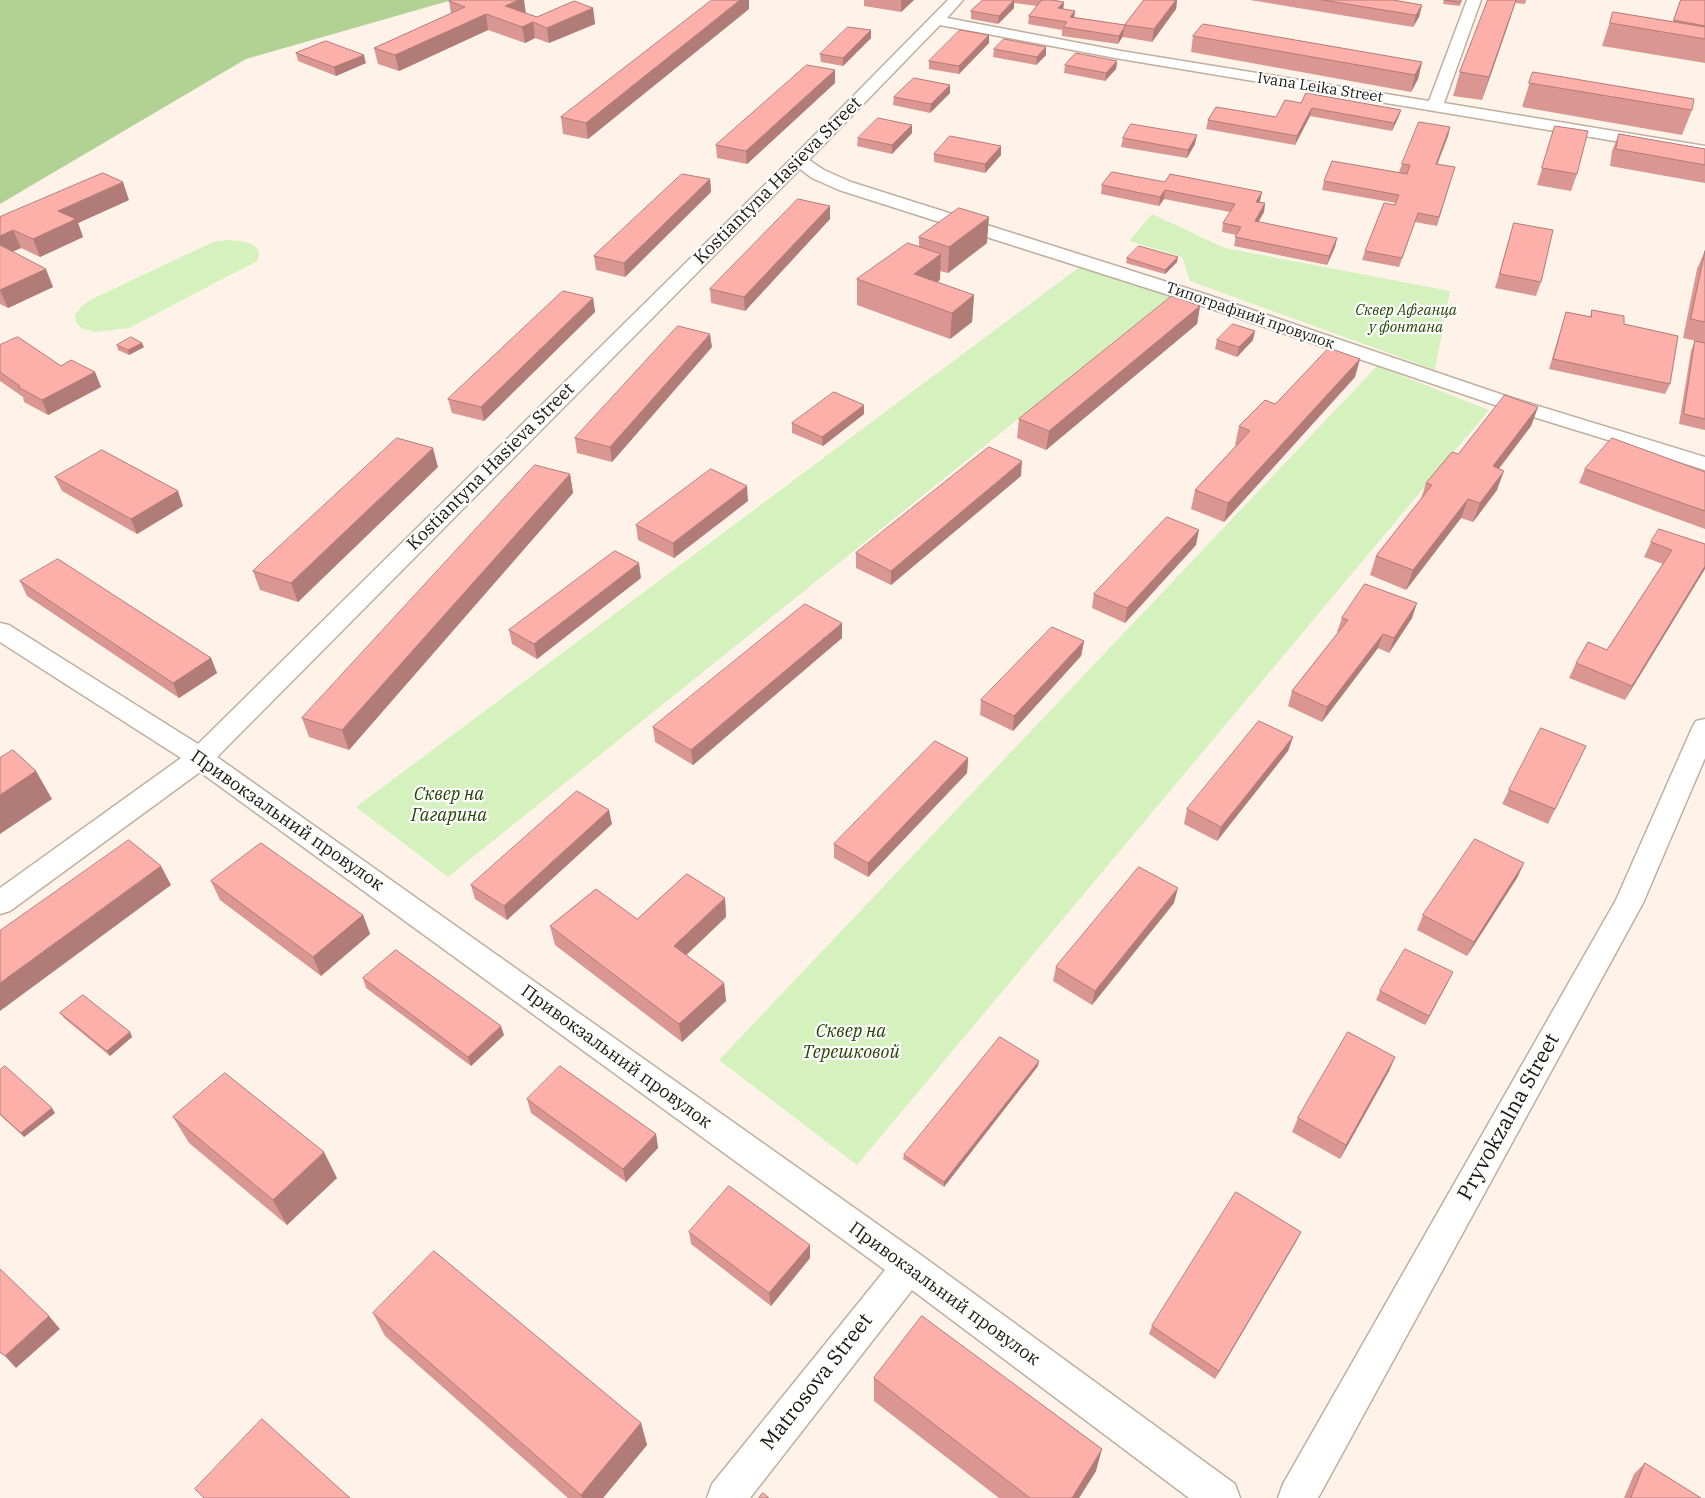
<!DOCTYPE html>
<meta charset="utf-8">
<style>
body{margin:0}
canvas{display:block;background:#fff3e9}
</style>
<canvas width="1705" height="1498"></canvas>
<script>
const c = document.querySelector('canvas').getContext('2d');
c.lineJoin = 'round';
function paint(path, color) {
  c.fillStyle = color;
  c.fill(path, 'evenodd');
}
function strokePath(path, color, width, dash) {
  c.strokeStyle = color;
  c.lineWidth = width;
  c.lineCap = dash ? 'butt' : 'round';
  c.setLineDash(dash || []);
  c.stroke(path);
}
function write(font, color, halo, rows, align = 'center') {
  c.font = font + ' "IBM Plex Serif",serif';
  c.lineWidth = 4.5;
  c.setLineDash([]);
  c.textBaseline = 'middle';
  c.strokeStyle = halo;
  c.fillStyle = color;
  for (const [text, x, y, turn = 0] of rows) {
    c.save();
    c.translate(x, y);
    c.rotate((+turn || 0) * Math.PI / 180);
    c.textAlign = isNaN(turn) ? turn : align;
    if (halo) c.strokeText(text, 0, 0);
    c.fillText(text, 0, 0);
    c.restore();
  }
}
paint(new Path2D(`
 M1152,214L1225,248L1450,291L1435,370L1190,281L1182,257L1129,241Z
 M228,240C241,241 266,242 257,261L129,328L96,332L83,329L76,323L75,315L81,307L92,299L213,242Z
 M1082,265L1175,293L448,877L356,807Z
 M1377,366L1489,410L857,1165L719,1060Z`), '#d5f1bd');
paint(new Path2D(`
 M0,0H452L246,59L0,204Z`), '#b2d294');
const street = new Path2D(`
 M948,0H963L947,18L1121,51L1429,101L1467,0H1481L1444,103L1705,146V156L1121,59L940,25L809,160L824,170L851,182L1208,295L1512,398L1705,457V470L1498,406L1194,303L839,190L812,178L800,169L217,757L921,1255L1235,1484L1240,1498H1189L912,1290L750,1498H707L712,1484L885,1270L200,772L10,911L0,914V888L181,758L0,642V623L9,625L198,744L793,157Z
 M1705,719V758L1643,903L1318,1498H1278L1283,1484L1616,900L1692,728L1696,721Z`);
strokePath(street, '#c0ae9e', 3);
paint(street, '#fff');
paint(new Path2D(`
 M864,0H914L901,12L864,6Z
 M983,0H1052L1064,2L1063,9L1075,11L1074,17L1125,25L1144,0H1177L1176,9L1152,42L1123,37V36L1118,44L1062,36V30L1028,24L1029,16L1037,6L1014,3V8L998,24L971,19V11Z
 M1250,0H1393L1422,5L1419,17L1413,27Z
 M1444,0H1461L1460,6L1443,4Z
 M1488,0H1526L1525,4L1515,3L1509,22L1482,100L1453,96L1460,72Z
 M1681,0H1705V63L1602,46L1613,12L1673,22Z
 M449,1L526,13L537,17L593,8L595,24L549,43L535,38L525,43L488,30L399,71L378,64L374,48L451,14Z
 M749,9L588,139L563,134L561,117Z
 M871,30V38L843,66L821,62L820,54Z
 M989,35V43L959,74L929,69V61Z
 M1193,36L1422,62L1418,79L1411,92L1191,52Z
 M1046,47V55L1036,65L993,57L994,49Z
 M296,53L366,63L336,76L298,61Z
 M1117,61L1116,69L1105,81L1064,73L1065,65Z
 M1533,72L1692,110L1682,135L1522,107Z
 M835,83L747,164L717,158L716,145Z
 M950,85V93L930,113L893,105L894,97Z
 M1301,103L1401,110L1398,118L1392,131L1310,116L1295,145L1206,129L1208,120L1276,117Z
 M1555,126L1577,174L1571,191L1537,185Z
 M1450,127L1448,136L1437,164L1455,167L1437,226L1415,222L1399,267L1362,260L1365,251L1396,203L1322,190L1324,181L1399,172L1402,164Z
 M912,133L892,154L857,146L858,138Z
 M1619,134L1705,149V183L1610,166L1612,151Z
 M1123,138L1195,144L1187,158L1121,147Z
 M934,154L1001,155L985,173L934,162Z
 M710,179L711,192L625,277L596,270L594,256Z
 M1165,182L1262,192L1259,202L1265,203L1264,212L1258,222L1337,238L1335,247L1327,265L1234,246L1236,235L1222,232L1223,223L1230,212L1164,199L1159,206L1101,194L1102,185Z
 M129,200L78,223L83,237L40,257L21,248L12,252L53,287L8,308L0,304V217Z
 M830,206V219L745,311L711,303L710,289Z
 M1514,223L1541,282L1536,296L1495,288Z
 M919,237L987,243L948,273L940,271V280L937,282L974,295L972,322L950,339L857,305V279L919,247Z
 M1705,251V343L1683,338L1697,269Z
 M1127,258L1177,262L1165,274L1126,263Z
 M593,298L595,312L484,421L452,413L448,399Z
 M1200,306L1197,324L1046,450L1017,438L1019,419Z
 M1592,310L1624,324L1670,384L1665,394L1549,369L1566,312L1590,317Z
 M1217,340H1253L1237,357L1215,349Z
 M1695,341L1705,343V430L1679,424L1691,351Z
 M0,345L61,366L95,372L101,387L48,415L24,402L23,397L0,381Z
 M117,345L144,347L129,355L118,350Z
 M712,347L612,462L577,453L575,438Z
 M1355,377L1224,522L1191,509L1195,490L1236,446L1235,445L1239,426L1275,404Z
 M1538,407L1531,426L1499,469L1497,490L1473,522L1461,518L1406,590L1370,575L1376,556L1421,499L1426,483L1458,454Z
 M864,414L823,446L792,433V423Z
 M438,467L298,602L260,590L253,571Z
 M1585,469L1705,472V529L1579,483Z
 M570,474L573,493L349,750L309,737L302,718Z
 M1021,476L891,585L856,568V553Z
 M55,477L183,506L137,534L62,491Z
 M748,501L674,558L638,540L636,525Z
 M1651,542L1705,544L1625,700L1569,678L1576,663L1607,650L1663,564L1644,557Z
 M1196,545L1125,623L1092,608L1094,594Z
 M641,578L537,659L512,644L509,630Z
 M20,581L211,658L217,673L179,698L27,596Z
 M1342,618H1412L1389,653L1378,648L1322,722L1288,706L1292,691L1338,633L1337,632Z
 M842,638L693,765L655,742L653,727Z
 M1084,641L1081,656L1013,731L980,715L981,700Z
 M1293,737L1288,751L1217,841L1184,824L1187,809Z
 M1586,746L1548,824L1502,804L1509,790Z
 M968,758L967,773L868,877L834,858V844Z
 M612,824L507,920L475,899L471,885Z
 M1524,863L1517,878L1467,956L1417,930L1423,915Z
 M211,881L363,915L370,934L321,976L220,900Z
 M725,898L726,917L686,955L724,983L726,1001L682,1042L555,945L550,926L637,919Z
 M1174,903L1092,1005L1053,981L1056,967Z
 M363,978L504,1035L471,1066L366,988Z
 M1448,982L1425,1025L1376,1000L1380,991Z
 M60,1013L130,1032L132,1037L110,1056L64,1018Z
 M1395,1057L1389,1071L1340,1159L1292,1132L1298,1118Z
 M1038,1066L944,1187L903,1159L904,1155Z
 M0,1070L55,1113L24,1137L0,1115Z
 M527,1099L656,1134L658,1148L626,1182L531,1113Z
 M173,1117L337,1178L287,1225L189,1143Z
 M689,1232L810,1245V1258L771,1306L691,1244Z
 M1297,1240L1215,1379L1149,1334L1152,1326Z
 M373,1313L641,1423L647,1445L603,1498H568L385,1336Z
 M874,1378L1096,1471L1079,1498H999L874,1401Z
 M1645,1463L1701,1498H1624L1634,1474Z`), '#da9792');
paint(new Path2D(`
 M519,0H524L526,14L505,6Z
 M740,0H749V9L588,139L586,123Z
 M901,0H914L901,12Z
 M1014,0V8L998,24L999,16Z
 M1176,0H1177L1176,9L1152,42L1154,29Z
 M1516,0L1509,22L1482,100L1489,77Z
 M1064,2L1063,10L1058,8Z
 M1422,5L1419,17L1413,27L1416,15Z
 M593,8L595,24L549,43L547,28Z
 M1075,11L1074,19L1070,17Z
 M486,14L488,30L399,71L395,55Z
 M533,22L535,38L525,43L522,27Z
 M1124,28L1123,36L1118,44L1119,36Z
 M871,30V38L843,66V58Z
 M989,35V43L959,74V66Z
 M1046,47V55L1036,65L1037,57Z
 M364,55L366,63L336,76L334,67Z
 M1117,61L1116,69L1105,81L1106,73Z
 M1422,62L1418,79L1411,92L1415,75Z
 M835,70V83L747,164L746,151Z
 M950,85V93L930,113L931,104Z
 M1312,108L1310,116L1295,145L1297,136Z
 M1401,110L1398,118L1392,131L1394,123Z
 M912,125V133L892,154V145Z
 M1450,127L1448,136L1434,173L1436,164Z
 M1197,135L1195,144L1187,158L1188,150Z
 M1001,146V155L985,173V164Z
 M710,179L711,192L625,277L624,263Z
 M123,182L129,200L78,223L83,237L40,257L33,239L58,211Z
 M1165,190L1164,199L1159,206L1160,197Z
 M1262,192L1260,201L1255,211L1256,202Z
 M1265,203L1264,212L1254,230L1255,221Z
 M830,206V219L745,311L744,297Z
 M989,217L987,243L948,273L949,247Z
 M13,230L21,248L0,257V236Z
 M1337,238L1335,247L1327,265L1329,256Z
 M941,254L940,280L914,299V274Z
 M1178,257L1177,262L1165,274V270Z
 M46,269L53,287L8,308L0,290Z
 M974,295L972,322L950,339L952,313Z
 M593,298L595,312L484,421L481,407Z
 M1200,306L1197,324L1046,450L1049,431Z
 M1255,331L1253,340L1237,357L1239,347Z
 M710,334L712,347L612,462L610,447Z
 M142,343L144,347L129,355L128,350Z
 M1360,359L1355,377L1224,522L1228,503Z
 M95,372L101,387L48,415L42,400Z
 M864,405V414L823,446L822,437Z
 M1538,407L1531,426L1486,485L1493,466Z
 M433,448L438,467L298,602L291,583Z
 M1022,461L1021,476L891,585V571Z
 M1504,471L1497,490L1473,522L1480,503Z
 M570,474L573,493L349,750L342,730Z
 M747,486L748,501L674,558L673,543Z
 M178,491L183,506L137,534L131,519Z
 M1468,499L1461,518L1406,590L1413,570Z
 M1199,530L1196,545L1125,623L1127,608Z
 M639,563L641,578L537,659L534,644Z
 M1705,566V569L1625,700L1632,686Z
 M1417,603L1412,618L1389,653L1394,638Z
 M842,623V638L693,765L691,750Z
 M1383,634L1378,648L1322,722L1327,707Z
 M1084,641L1081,656L1013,731L1014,716Z
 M211,658L217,673L179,698L173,683Z
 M1293,737L1288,751L1217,841L1221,827Z
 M968,758L967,773L868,877V863Z
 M36,771L52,799L0,834V795Z
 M609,810L612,824L507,920L504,906Z
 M1524,863L1517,878L1467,956L1474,942Z
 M161,866L171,885L0,1011V983Z
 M1178,888L1174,903L1092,1005L1095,991Z
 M725,898L726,917L676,965L674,946Z
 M363,915L370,934L321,976L313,957Z
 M1453,972L1448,982L1425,1025L1429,1016Z
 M724,983L726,1001L682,1042L679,1024Z
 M501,1026L504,1035L471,1066L468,1057Z
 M130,1032L132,1037L110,1056L107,1051Z
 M1395,1057L1389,1071L1340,1159L1346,1145Z
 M1039,1061L1038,1066L944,1187V1182Z
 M52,1108L55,1113L24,1137L21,1133Z
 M656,1134L658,1148L626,1182L623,1169Z
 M324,1152L337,1178L287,1225L273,1200Z
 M1301,1232L1297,1240L1215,1379L1219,1371Z
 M810,1245V1258L771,1306L769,1293Z
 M49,1316L60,1329L16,1368L5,1356Z
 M641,1423L647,1445L603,1498H582L581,1495Z
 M1102,1449L1096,1471L1079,1498H1072Z`), '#b17b77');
const building = new Path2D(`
 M451,0H519L505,6L537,17L574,1L593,8L547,28L533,22L522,27L486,14L395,55L374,48L465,7L449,1Z
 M712,0H740L586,123L561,117Z
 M983,0H1014L999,16L971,11Z
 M1042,0H1052L1064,2L1058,8L1075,11L1070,17L1125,25L1124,28L1119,36L1063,27L1067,22L1029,16Z
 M1144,0H1176L1154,29L1125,25Z
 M1323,0H1393L1422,5L1416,15Z
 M1444,0H1461V2Z
 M1488,0H1516L1489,77L1460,72Z
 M1681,0H1705V26L1674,20Z
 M1613,12L1705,27V39L1610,23Z
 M1203,24L1422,62L1415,75L1193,36Z
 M848,27L871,30L843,58L820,54Z
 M960,30L989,35L959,66L929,61Z
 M1004,39L1046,47L1037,57L994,49Z
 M326,41L364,55L334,67L296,53Z
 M1076,53L1117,61L1106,73L1065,65Z
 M807,65L835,70L746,151L716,145Z
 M1533,72L1694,99L1692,110L1529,83Z
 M914,78L950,85L931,104L894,97Z
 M1306,93L1401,110L1394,123L1312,108L1297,136L1208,120L1216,107L1276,117L1285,100L1301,103Z
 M878,118L912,125L892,145L858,138Z
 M1419,122L1450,127L1436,164L1455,167L1439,217L1418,213L1402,258L1365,251L1384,203L1395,205L1399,195L1324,181L1332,161L1407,174L1410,165L1402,164Z
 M1131,124L1197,135L1188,150L1123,138Z
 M1555,126L1588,131L1577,174L1542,168Z
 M1619,134L1705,149V165L1616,149Z
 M950,136L1001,146L985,164L934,154Z
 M1112,172L1165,182L1170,174L1262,192L1256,202L1265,203L1255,221L1337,238L1329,256L1235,237L1241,227L1223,223L1235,204L1165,190L1160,197L1102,185Z
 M103,173L123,182L58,211L76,219L33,239L13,230L0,236V217Z
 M682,174L710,179L624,263L594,256Z
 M798,199L830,206L744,297L710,289Z
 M959,208L989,217L949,247L919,237Z
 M1514,223L1553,230L1541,282L1500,274Z
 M908,243L941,254L914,274L974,295L952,313L857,279Z
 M0,245L46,269L0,290Z
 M1139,246L1178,257L1165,270L1127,258Z
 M1705,251V322L1691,319Z
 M563,291L593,298L481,407L448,399Z
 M1172,296L1200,306L1049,431L1019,419Z
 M1592,310L1624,316V324L1678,336L1670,384L1553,359L1566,312L1591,317Z
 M1233,324L1255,331L1239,347L1217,340Z
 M678,326L710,334L610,447L575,438Z
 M18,337L61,366L71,360L95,372L42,400L18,387L20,386L0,372V345Z
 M131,337L142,343L128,350L117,345Z
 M1695,341L1705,343V419L1684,414Z
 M1329,348L1360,359L1228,503L1195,490L1250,431L1239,426L1265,400L1275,404Z
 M834,392L864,405L822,437L792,423Z
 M1505,395L1538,407L1493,466L1504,471L1480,503L1468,499L1413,570L1376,556L1432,485L1426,483L1452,452L1458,454Z
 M397,438L433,448L291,583L253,571Z
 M1612,438L1705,472V511L1585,469Z
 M989,447L1022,461L891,571L856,553Z
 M102,450L178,491L131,519L55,477Z
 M535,465L570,474L342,730L302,718Z
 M711,469L747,486L673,543L636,525Z
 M1167,517L1199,530L1127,608L1094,594Z
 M1659,529L1705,544V566L1632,686L1576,663L1588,642L1607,650L1672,550L1651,542Z
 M615,551L639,563L534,644L509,630Z
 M58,559L211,658L173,683L20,581Z
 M1365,584L1417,603L1394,638L1383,634L1327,707L1292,691L1348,620L1342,618Z
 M805,604L842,623L691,750L653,727Z
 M1052,627L1084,641L1014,716L981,700Z
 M1259,721L1293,737L1221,827L1187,809Z
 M1541,728L1586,746L1555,809L1509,790Z
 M935,741L968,758L868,863L834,844Z
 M13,750L36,771L0,795V758Z
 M577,791L609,810L504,906L471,885Z
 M1475,839L1524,863L1474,942L1423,915Z
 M129,840L161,866L0,983V931Z
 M261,843L363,915L313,957L211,881Z
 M1139,867L1178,888L1095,991L1056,967Z
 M687,874L725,898L674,946L724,983L679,1024L550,926L596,889L637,919Z
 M1405,949L1453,972L1429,1016L1380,991Z
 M396,950L501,1026L468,1057L363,978Z
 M83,995L130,1032L107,1051L60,1013Z
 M1348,1032L1395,1057L1346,1145L1298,1118Z
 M1000,1037L1039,1061L944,1182L904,1155Z
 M5,1066L52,1108L21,1133L0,1114V1070Z
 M560,1066L656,1134L623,1169L527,1099Z
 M225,1073L324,1152L273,1200L173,1117Z
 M729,1186L810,1245L769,1293L689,1232Z
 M1236,1192L1301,1232L1219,1371L1152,1326Z
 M434,1251L641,1423L581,1495L373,1313Z
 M0,1269L49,1316L5,1356L0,1352Z
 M922,1316L1102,1449L1072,1498H1030L874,1378Z
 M262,1419L350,1498H204L195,1489Z
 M1645,1463L1701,1498H1631Z
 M763,1493L769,1498H759Z`);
paint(building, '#fdb0aa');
strokePath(building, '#b17b77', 1);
write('15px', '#1c1610', '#fff', [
 ["Ivana Leika Street",1320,88,9],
 ["Типографний провулок",1250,316,19]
]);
write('italic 15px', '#274300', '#fff', [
 ["Сквер Афганца",1406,311],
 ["у фонтана",1406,328]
]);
write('18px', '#1c1610', '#fff', [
 ["Kostiantyna Hasieva Street",778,181,-45],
 ["Kostiantyna Hasieva Street",491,467,-45],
 ["Привокзальний провулок",287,821,35],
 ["Привокзальний провулок",616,1057,36],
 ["Привокзальний провулок",944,1294,36]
]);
write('italic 18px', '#274300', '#fff', [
 ["Сквер на",449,795],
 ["Гагарина",449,816],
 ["Сквер на",851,1032],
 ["Терешковой",851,1053]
]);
write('21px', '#1c1610', '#fff', [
 ["Pryvokzalna Street",1509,1117,-61],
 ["Matrosova Street",817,1382,-52]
]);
</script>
